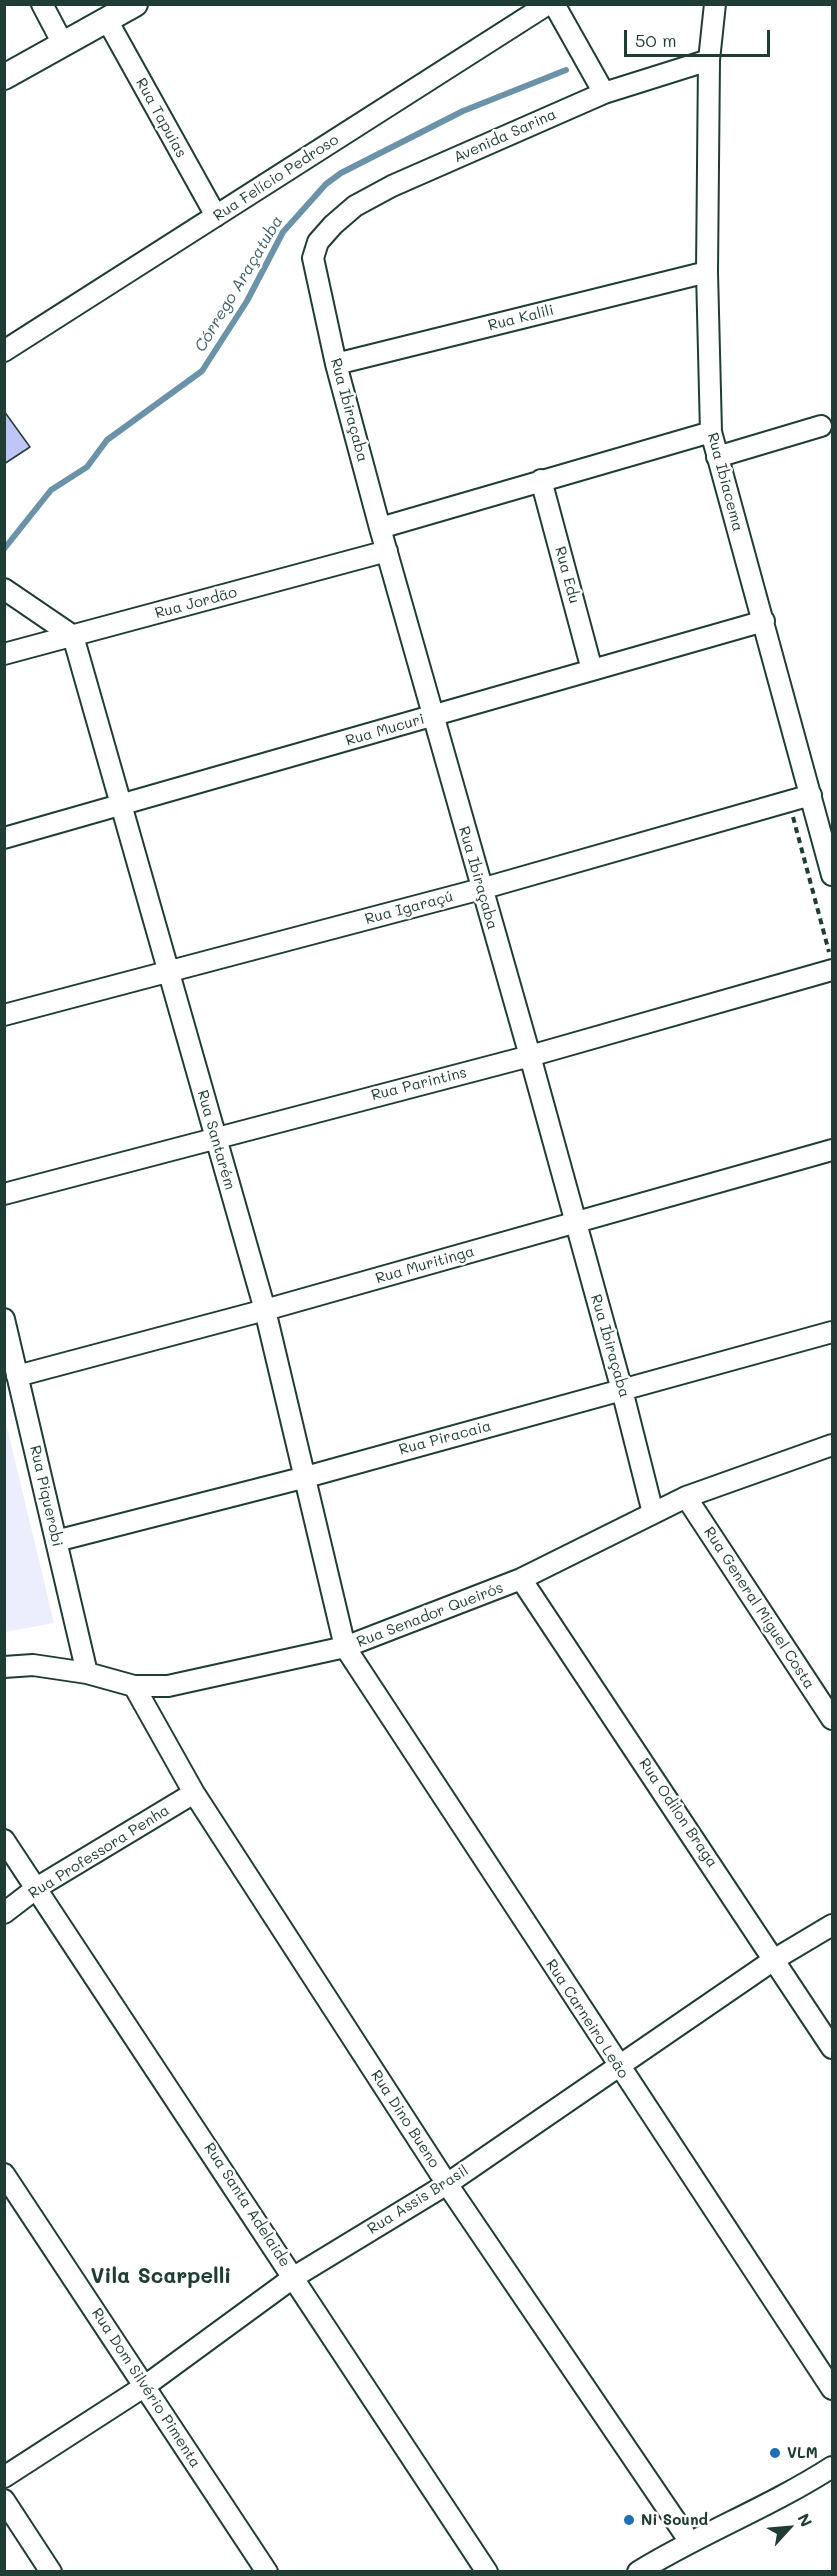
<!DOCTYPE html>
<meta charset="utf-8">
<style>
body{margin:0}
#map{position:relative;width:837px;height:2576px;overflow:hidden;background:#fff;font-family:Mali,sans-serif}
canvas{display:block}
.frame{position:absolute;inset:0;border:6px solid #1f3d34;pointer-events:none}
.north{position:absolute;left:759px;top:2498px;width:60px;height:60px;-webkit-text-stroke:4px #fff;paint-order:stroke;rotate:64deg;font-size:16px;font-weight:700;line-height:24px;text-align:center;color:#1f3d34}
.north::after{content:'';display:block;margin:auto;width:21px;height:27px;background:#1f3d34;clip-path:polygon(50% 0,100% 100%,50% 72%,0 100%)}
.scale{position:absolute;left:624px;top:30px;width:146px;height:27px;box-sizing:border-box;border:3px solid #1f3d34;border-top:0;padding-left:8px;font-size:18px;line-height:21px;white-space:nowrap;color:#1f3d34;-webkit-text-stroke:4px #fff;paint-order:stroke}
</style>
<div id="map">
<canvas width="837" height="2576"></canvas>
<div class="frame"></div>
<div class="north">N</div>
<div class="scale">50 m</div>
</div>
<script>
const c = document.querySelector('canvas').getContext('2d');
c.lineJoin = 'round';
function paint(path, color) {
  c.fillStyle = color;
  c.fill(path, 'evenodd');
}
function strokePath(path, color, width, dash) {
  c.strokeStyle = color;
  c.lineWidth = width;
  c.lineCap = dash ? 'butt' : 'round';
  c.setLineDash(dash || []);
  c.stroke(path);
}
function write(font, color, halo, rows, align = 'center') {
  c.font = font + ' Mali,sans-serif';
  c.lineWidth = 5;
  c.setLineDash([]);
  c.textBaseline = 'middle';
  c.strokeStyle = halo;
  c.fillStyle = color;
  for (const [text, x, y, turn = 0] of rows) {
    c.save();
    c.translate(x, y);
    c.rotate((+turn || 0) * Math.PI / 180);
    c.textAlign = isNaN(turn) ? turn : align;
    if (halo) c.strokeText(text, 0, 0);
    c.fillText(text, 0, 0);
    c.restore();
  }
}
paint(new Path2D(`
 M5,1419L54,1623L5,1632H4Z`), '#eceefd');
strokePath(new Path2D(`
 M4,549L51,490L87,467L107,440L202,371L247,301L283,232L326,184L341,173L463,111L566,70`), '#6a92a9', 6);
const building = new Path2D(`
 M4,411L30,447L4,464Z`);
paint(building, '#bfc5f7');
strokePath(building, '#1f3d34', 1.5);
const minor = new Path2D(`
 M42,4L63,44
 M554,4L604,93
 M715,4L709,60L707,272L711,432L832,875
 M107,20L216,216
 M4,351L548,4
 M336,364L707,272
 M717,457L821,426
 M541,480L592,670
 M380,528L711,432
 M4,589L73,636L265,1310L345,1647L832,2389
 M4,654L387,551
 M4,838L764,621
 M4,1015L481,889L811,795
 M4,1194L530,1056L832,970
 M4,1319L87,1673
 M17,1376L265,1310L832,1150
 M686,1497L832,1719
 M653,1513L622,1390L530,1056L380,528L336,364L313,258L318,242L333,225L355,206L392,186L604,93L709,60
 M56,1541L306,1477L832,1332
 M521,1579L832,2048
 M4,1667L33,1665L87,1673L134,1686H168L345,1647L521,1579L686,1497L832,1445
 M134,1686L194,1793L447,2184L690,2542
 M4,1840L487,2572
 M4,1913L38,1887L194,1793
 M4,2174L267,2572
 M4,2477L145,2386L294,2277L447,2184L775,1959L832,1925
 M4,2500L51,2572
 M638,2572C701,2533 770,2507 832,2467`);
const major = new Path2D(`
 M4,77L135,4`);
strokePath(minor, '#1f3d34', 24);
strokePath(major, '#1f3d34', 28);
strokePath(new Path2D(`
 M793,817L829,952`), '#1f3d34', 4, [6, 4.5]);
strokePath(minor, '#fff', 20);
strokePath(major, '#fff', 24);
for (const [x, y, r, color] of [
 [775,2453,6,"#1f6fb2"],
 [629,2520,6,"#1f6fb2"]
]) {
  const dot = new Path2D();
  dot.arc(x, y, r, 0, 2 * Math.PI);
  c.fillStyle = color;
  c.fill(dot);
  strokePath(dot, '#fff', 2);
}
write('15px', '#1f3d34', '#fff', [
 ["Rua Tapuias",161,118,61],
 ["Avenida Sarina",505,136,-24],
 ["Rua Felício Pedroso",276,178,-33],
 ["Rua Kalili",521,318,-14],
 ["Rua Ibiraçaba",349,410,75],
 ["Rua Ibiacema",725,482,75],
 ["Rua Edu",567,575,75],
 ["Rua Jordão",196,603,-15],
 ["Rua Mucuri",385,730,-16],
 ["Rua Ibiraçaba",478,878,74],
 ["Rua Igaraçú",409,908,-15],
 ["Rua Parintins",419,1084,-14],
 ["Rua Santarém",216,1140,74],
 ["Rua Muritinga",425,1265,-16],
 ["Rua Ibiraçaba",610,1346,74],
 ["Rua Piracaia",445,1438,-15],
 ["Rua Piquerobi",46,1496,77],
 ["Rua General Miguel Costa",759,1608,57],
 ["Rua Senador Queirós",430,1615,-21],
 ["Rua Odilon Braga",678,1813,56],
 ["Rua Professora Penha",99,1852,-32],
 ["Rua Carneiro Leão",587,2019,57],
 ["Rua Dino Bueno",405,2119,57],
 ["Rua Assis Brasil",418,2200,-32],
 ["Rua Santa Adelaide",247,2205,57],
 ["Rua Dom Silvério Pimenta",146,2388,57]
]);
write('bold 15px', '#1f3d34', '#fff', [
 ["VLM",787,2453],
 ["Ni Sound",641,2520]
], 'left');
write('italic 16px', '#3e6065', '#fff', [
 ["Córrego Araçatuba",239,284,-59]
]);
write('bold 21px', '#1f3d34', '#fff', [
 ["Vila Scarpelli",161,2277]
]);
</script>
